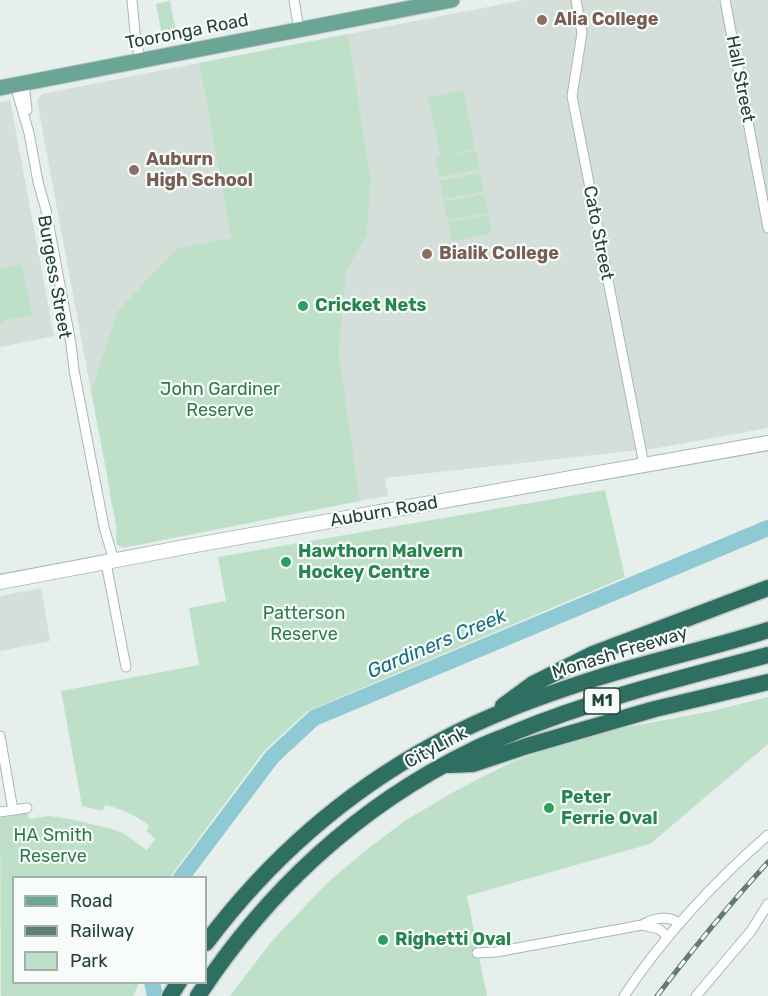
<!DOCTYPE html>
<style>
body{margin:0}
#map{position:relative;width:768px;height:996px;overflow:hidden;background:#e6efeb;font-family:Rubik,sans-serif}
canvas{display:block}
.legend{position:absolute;left:12px;top:876px;width:195px;height:108px;box-sizing:border-box;background:#f7fbf9;border:2px solid #a3b1ad;margin:0;padding:8px 10px;list-style:none;font-size:18px;color:#24423a}
.legend li{display:flex;align-items:center;gap:12px;height:30px}
.legend b{width:30px;border:2px solid #a3b1ad}
</style>
<div id="map">
<canvas width="768" height="996"></canvas>
<ul class="legend">
<li><b style="height:8px;background:#6aa596"></b>Road</li>
<li><b style="height:8px;background:#5f7d75"></b>Railway</li>
<li><b style="height:16px;background:#bfe0c8"></b>Park</li>
</ul>
</div>
<script>
const c = document.querySelector('canvas').getContext('2d');
c.lineJoin = 'round';
function paint(path, color) {
  c.fillStyle = color;
  c.fill(path, 'evenodd');
}
function strokePath(path, color, width, dash) {
  c.strokeStyle = color;
  c.lineWidth = width;
  c.lineCap = dash ? 'butt' : 'round';
  c.setLineDash(dash || []);
  c.stroke(path);
}
function write(font, color, halo, rows, align = 'center') {
  c.font = font + ' Rubik,sans-serif';
  c.lineWidth = 4.5;
  c.setLineDash([]);
  c.textBaseline = 'middle';
  c.strokeStyle = halo;
  c.fillStyle = color;
  for (const [text, x, y, turn = 0] of rows) {
    c.save();
    c.translate(x, y);
    c.rotate((+turn || 0) * Math.PI / 180);
    c.textAlign = isNaN(turn) ? turn : align;
    if (halo) c.strokeText(text, 0, 0);
    c.fillText(text, 0, 0);
    c.restore();
  }
}
paint(new Path2D(`
 M524,0H768V428L658,448L385,478L388,496L360,501L339,352L346,272L367,235L371,179L348,34Z
 M199,63L231,238L177,248L118,310L91,391L37,101L42,94Z
 M10,100L54,336L0,347V102Z
 M41,588L50,641L0,651V596Z`), '#d4dfda');
paint(new Path2D(`
 M170,1L176,33L162,35L156,4Z
 M348,34L371,179L367,235L346,272L339,352L360,501L123,548L117,545C115,538 117,532 116,525C114,512 110,499 109,486L91,391L118,310L177,248L231,238L199,63Z
 M463,90L475,149L451,155L476,151L480,169L439,177L435,159L441,157L428,98Z
 M480,173L484,191L443,199L440,181Z
 M484,194L488,213L447,220L444,202Z
 M489,215L492,233L452,241L448,222Z
 M22,264L32,315L4,320V324L0,325V269Z
 M605,490L625,577L308,711L264,751L170,877L14,878V982L139,983L133,996H1L0,818L28,812L29,819L49,816L70,819L112,829L123,833L147,850L155,839L146,831L149,826C136,815 122,809 105,805L103,811L82,806L61,691L199,665L189,608L226,601L218,557Z
 M768,697V744L650,844L467,896L487,996H230L272,941L326,884L365,851L406,820L457,790L512,762L568,742L613,730L712,711Z`), '#bfe0c8');
strokePath(new Path2D(`
 M181,878L272,757L314,718L768,528
 M152,982L155,996`), '#8ec9d4', 16);
const street = new Path2D(`
 M132,0L135,32L140,61
 M294,0L299,30
 M576,0L582,33L572,96L644,465
 M725,0L768,228
 M24,83L27,110
 M15,85L29,133L38,182L46,210L71,344L74,370L104,527L114,561
 M106,563L126,667
 M0,736L13,810
 M0,812L27,808
 M642,925L659,929L668,937
 M477,953L496,952L642,925C653,918 668,915 679,923
 M624,996C664,936 713,883 768,835
 M696,996L751,931L768,904`);
const secondary = new Path2D(`
 M0,582L201,544L768,443`);
const primary = new Path2D(`
 M0,88L452,0`);
const highway = new Path2D(`
 M503,706L533,684L593,654L768,588
 M449,765L473,764L527,746L655,709L768,682
 M206,943C267,862 343,794 433,745C485,716 541,696 597,678C654,660 712,648 768,630
 M170,996L179,982
 M198,996C266,892 358,806 471,751C484,744 499,739 513,733C595,699 682,678 768,655`);
strokePath(street, '#a8b8b2', 11);
strokePath(secondary, '#a4bbb3', 16);
strokePath(primary, '#c2cac8', 17);
strokePath(highway, '#c2cac8', 19);
strokePath(street, '#fff', 9);
strokePath(secondary, '#fff', 14);
strokePath(primary, '#6aa596', 15);
strokePath(highway, '#2f6f62', 16);
const rail = new Path2D(`
 M657,996C692,950 729,905 768,862`);
strokePath(rail, '#5f7d75', 5);
strokePath(rail, '#f7fbf9', 3, [9]);
for (const [x, y, r, color] of [
 [542,20,6,"#8d6e63"],
 [134,170,6,"#8d6e63"],
 [427,254,6,"#8d6e63"],
 [303,306,6,"#2e9e5b"],
 [286,562,6,"#2e9e5b"],
 [549,808,6,"#2e9e5b"],
 [383,940,6,"#2e9e5b"]
]) {
  const dot = new Path2D();
  dot.arc(x, y, r, 0, 2 * Math.PI);
  c.fillStyle = color;
  c.fill(dot);
  strokePath(dot, '#f7fbf9', 2);
}
for (const [x, y, w] of [
 [602,701,36]
]) {
  const box = new Path2D();
  box.roundRect(x - w / 2, y - 13, w, 26, 4.5);
  c.fillStyle = '#f7fbf9';
  c.fill(box);
  strokePath(box, '#24423a', 1.5);
}
write('bold 16px', '#24423a', null, [
 ["M1",602,701]
]);
write('bold 18px', '#785e54', '#f7fbf9', [
 ["Alia College",554,20],
 ["Auburn",146,160],
 ["High School",146,181],
 ["Bialik College",439,254]
], 'left');
write('18px', '#24423a', '#f7fbf9', [
 ["Tooronga Road",187,32,-11],
 ["Hall Street",740,79,79],
 ["Cato Street",598,233,79],
 ["Burgess Street",54,277,80],
 ["Auburn Road",384,512,-10],
 ["Monash Freeway",620,653,-17],
 ["CityLink",436,748,-28]
]);
write('bold 18px', '#27864d', '#f7fbf9', [
 ["Cricket Nets",315,306],
 ["Hawthorn Malvern",298,552],
 ["Hockey Centre",298,573],
 ["Peter",561,798],
 ["Ferrie Oval",561,819],
 ["Righetti Oval",395,940]
], 'left');
write('18px', '#2d7a4b', '#f7fbf9', [
 ["John Gardiner",220,390],
 ["Reserve",220,411],
 ["Patterson",304,614],
 ["Reserve",304,635],
 ["HA Smith",53,836],
 ["Reserve",53,857]
]);
write('italic 20px', '#1c6f80', '#f7fbf9', [
 ["Gardiners Creek",437,644,-23]
]);
</script>
